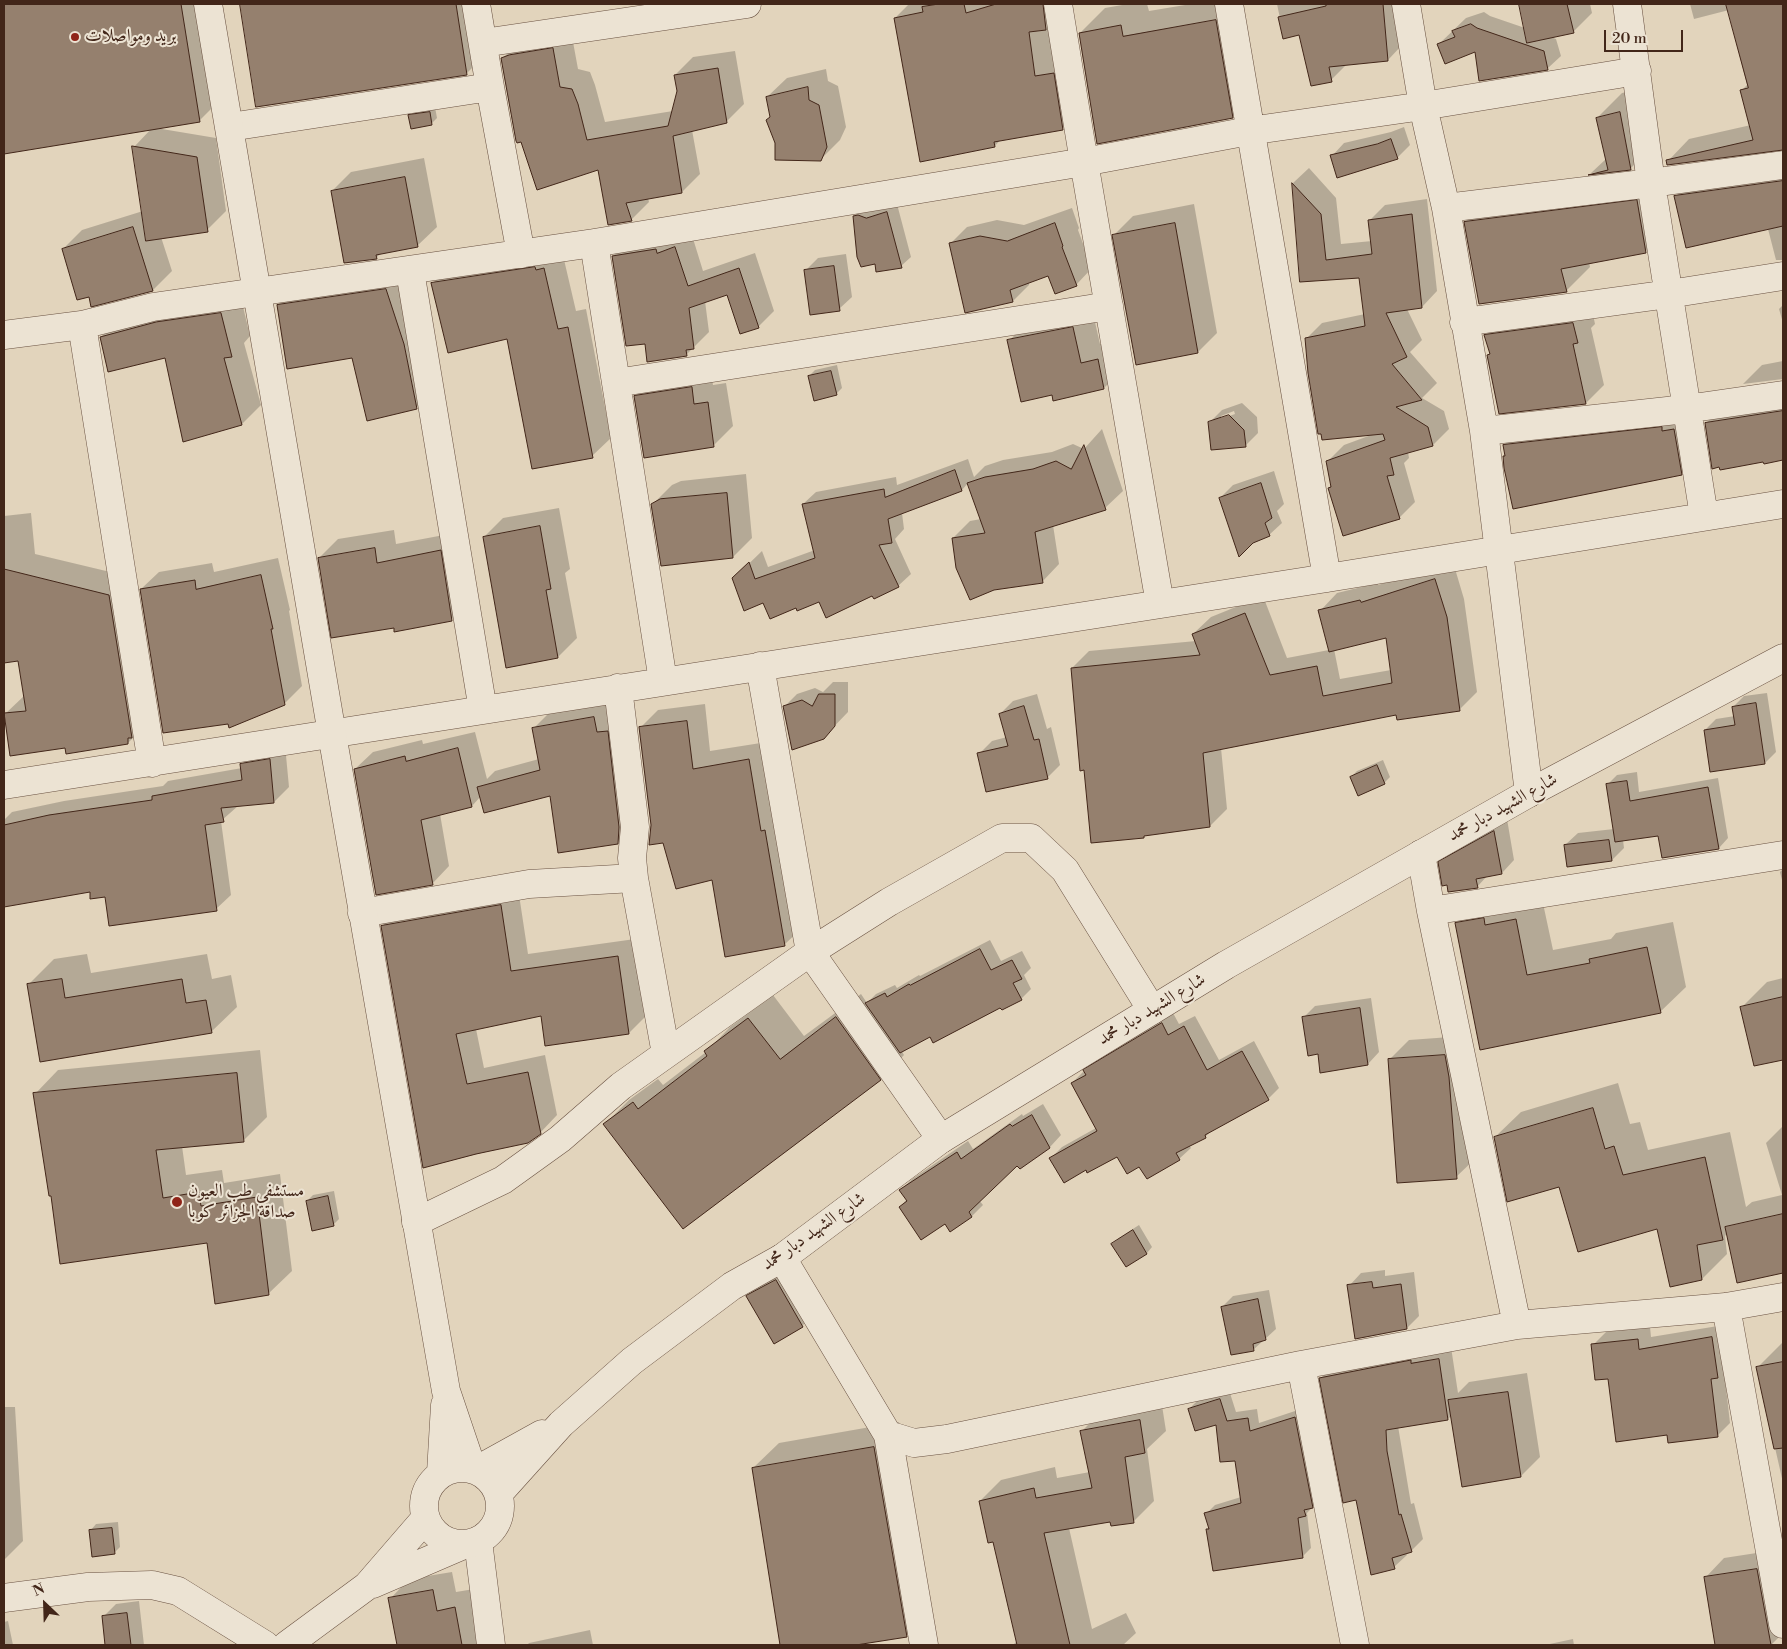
<!DOCTYPE html>
<meta charset="utf-8">
<style>
body{margin:0}
#map{position:relative;width:1787px;height:1649px;overflow:hidden;background:#e2d4bc;font-family:"Libre Bodoni",serif}
canvas{display:block}
.frame{position:absolute;inset:0;border:5px solid #422619;pointer-events:none}
.north{position:absolute;left:20px;top:1579px;width:50px;height:50px;-webkit-text-stroke:4px #ece3d3;paint-order:stroke;rotate:336deg;font-size:14px;font-weight:700;line-height:20px;text-align:center;color:#422619}
.north::after{content:'';display:block;margin:auto;width:18px;height:22px;background:#422619;clip-path:polygon(50% 0,100% 100%,50% 72%,0 100%)}
.scale{position:absolute;left:1604px;top:30px;width:79px;height:22px;box-sizing:border-box;border:2px solid #422619;border-top:0;padding-left:6px;font-size:15px;line-height:18px;white-space:nowrap;color:#422619;-webkit-text-stroke:4px #ece3d3;paint-order:stroke}
</style>
<div id="map">
<canvas width="1787" height="1649"></canvas>
<div class="frame"></div>
<div class="north">N</div>
<div class="scale">20 m</div>
</div>
<script>
const c = document.querySelector('canvas').getContext('2d');
c.lineJoin = 'round';
function paint(path, color) {
  c.fillStyle = color;
  c.fill(path, 'evenodd');
}
function strokePath(path, color, width, dash) {
  c.strokeStyle = color;
  c.lineWidth = width;
  c.lineCap = dash ? 'butt' : 'round';
  c.setLineDash(dash || []);
  c.stroke(path);
}
function write(font, color, halo, rows, align = 'center') {
  c.font = font + ' "Libre Bodoni",Amiri,serif';
  c.lineWidth = 4;
  c.setLineDash([]);
  c.textBaseline = 'middle';
  c.strokeStyle = halo;
  c.fillStyle = color;
  for (const [text, x, y, turn = 0] of rows) {
    c.save();
    c.translate(x, y);
    c.rotate((+turn || 0) * Math.PI / 180);
    c.textAlign = isNaN(turn) ? turn : align;
    if (halo) c.strokeText(text, 0, 0);
    c.fillText(text, 0, 0);
    c.restore();
  }
}
paint(new Path2D(`
 M4,4H210L225,95L199,121L156,128L216,138L226,211L207,230L161,237L172,271L153,290L92,305L89,295L63,249L82,230L143,211L134,147L152,128L4,152Z
 M241,4H485L492,48L466,74L257,106Z
 M909,4H1063L1048,26L1053,59L1071,56L1081,111L1062,129L1001,139L995,146L921,160L895,18Z
 M1128,4H1147L1149,11L1191,4H1243L1258,91L1232,117L1080,33L1105,8Z
 M1277,4H1399L1403,44L1388,60L1346,65L1331,80L1300,34L1284,38Z
 M1520,4H1590L1592,13L1573,32L1551,37L1556,39L1561,56L1548,68L1480,80L1477,51L1439,44L1466,18L1484,12L1490,16L1525,28Z
 M1690,4H1783V149L1668,161L1689,139L1751,125L1742,90L1748,84L1729,10L1694,19Z
 M571,31L578,69L590,72L595,85L605,122L673,111L678,91L675,75L693,57L735,51L744,104L726,122L692,130L700,174L682,192L648,198L649,202L631,220L599,168L502,59L520,41Z
 M826,69L828,81L838,86L846,127L840,140L821,159L776,143L767,97L787,78Z
 M1645,88L1655,144L1630,169L1591,173L1607,158L1597,118L1622,93Z
 M435,107L437,118L431,124L410,116L416,110Z
 M1404,127L1410,145L1397,158L1332,156L1344,143L1391,132Z
 M424,158L437,227L417,246L381,253L376,258L332,191L351,172Z
 M1783,163V260H1776L1768,229L1676,196L1697,175Z
 M1309,168L1336,198L1341,244L1372,241L1369,221L1385,205L1427,199L1437,291L1422,307L1407,309L1422,340L1410,352L1437,383L1422,398L1444,411L1449,429L1433,445L1408,452L1409,458L1404,463L1415,502L1400,517L1343,535L1329,488L1332,485L1328,461L1344,445L1374,434L1306,339L1322,323L1365,314L1360,276L1301,281L1293,183Z
 M1660,177L1669,228L1646,251L1589,262L1590,267L1566,291L1465,222L1489,198Z
 M897,204L911,257L901,266L876,263L854,216L864,207Z
 M1194,204L1217,333L1198,352L1114,235L1133,216Z
 M1072,208L1079,228L1078,230L1092,268L1076,285L1048,274L1029,282V285L1013,301L950,244L967,227L997,220L1024,225Z
 M691,232L703,271L755,253L774,311L758,327L728,294L705,301L709,332L686,355L646,343L613,256L629,240Z
 M562,251L576,311L586,309L611,438L592,456L508,338L432,284L451,265Z
 M846,254L852,297L839,309L805,271L818,258Z
 M404,272L434,390L416,408L353,357L278,305L296,287Z
 M240,294L250,336L244,343L261,405L242,424L166,356L101,337L120,318Z
 M1591,305L1595,324L1591,328L1604,385L1586,403L1488,355L1490,353L1486,335L1504,317Z
 M1783,305V323L1779,309Z
 M1092,309L1100,344L1117,340L1123,369L1104,388L1009,341L1028,321Z
 M1783,361V379L1743,384L1762,365Z
 M837,365L842,388L836,394L809,376L815,370Z
 M710,368L713,385L726,383L733,426L714,445L635,396L654,377Z
 M1783,393V458L1765,462L1706,423L1728,402Z
 M1687,402L1707,448L1681,474L1504,456L1506,454L1504,445L1530,420Z
 M1242,403L1257,417L1258,433L1245,446L1209,423L1222,410ZM1234,411L1235,414L1221,419V416Z
 M1102,429L1123,491L1105,508L1053,525L1059,564L1042,582L953,538L970,521L981,519L968,483L962,490L902,513L904,529L895,539L911,574L898,586L873,594L819,601L797,606L764,601L733,579L762,551L768,567L815,550L803,504L816,492L896,477L897,485L968,459L974,477L985,466L1003,460L1052,452L1073,444L1084,449Z
 M1274,471L1284,504L1277,511L1282,523L1269,535L1220,498L1233,485Z
 M746,474L752,538L733,557L652,505L672,485L681,481Z
 M559,508L570,569L565,573L577,638L558,657L484,537L503,518Z
 M31,513L35,554L127,576L146,725L128,743L66,747L5,714L25,695L19,660L4,661V516Z
 M394,530L396,544L460,532L471,600L452,619L395,626L319,558L338,539Z
 M278,558L290,610L289,611L302,686L284,704L141,589L159,572L212,563L214,572Z
 M1453,562L1464,599L1477,692L1459,710L1397,714L1221,748L1227,809L1210,826L1146,835L1143,837L1085,769L1072,668L1089,651L1196,641L1193,634L1211,617L1263,596L1287,658L1329,650L1320,611L1337,593L1378,583V585ZM1387,636L1391,670L1340,679L1334,649Z
 M833,682H848V712L823,738L784,707L797,694L815,688L823,692Z
 M1767,693L1776,752L1765,763L1705,730L1716,719L1735,716L1733,707L1744,696Z
 M1037,694L1047,729L1051,727L1060,765L1047,778L979,754L992,741L1007,737L1000,714L1013,701Z
 M610,701L633,826L617,842L551,795L481,796L472,806L440,814L449,866L432,884L355,769L373,752L422,740L423,744L475,732L487,779L495,771L539,759L534,728L550,712Z
 M705,704L710,751L767,742L803,927L784,945L713,879L652,825L640,728L658,710Z
 M285,745L289,787L274,802L238,806L221,821L231,895L216,909L106,896L91,891L4,906V868L8,863L4,848V820L12,812L64,801L163,786L168,781L242,768V764L257,749Z
 M1383,760L1390,777L1384,783L1359,794L1351,777L1357,771Z
 M1637,772L1639,792L1718,778L1728,838L1719,848L1659,835L1623,840L1624,848L1612,860L1565,845L1578,833L1614,829L1608,784L1617,775Z
 M1507,819L1514,860L1502,873L1488,875L1477,887L1440,863L1453,850Z
 M1783,869V884L1780,872Z
 M518,888L528,954L635,939L646,1016L629,1033L542,1014L476,1029L484,1068L545,1055L557,1115L540,1133L527,1142L424,1167L382,926L400,909Z
 M1541,894L1553,950L1611,939L1616,933L1673,922L1686,987L1660,1012L1481,1049L1456,923L1481,898Z
 M990,940L1001,961L1022,951L1031,968L1024,975L1031,989L1021,999L930,1035L901,1050L904,1055L880,1080L605,1124L629,1100L658,1079L663,1085L706,1052L730,1027L773,995L804,1036L861,994L867,1003L876,994L895,985L897,988L919,975L920,976Z
 M87,954L91,973L207,954L212,979L231,975L237,1007L211,1032L41,1060L28,985L54,959Z
 M1783,978V1058L1755,1065L1742,1007L1767,982Z
 M1371,998L1379,1052L1368,1064L1319,1053L1303,1018L1315,1006Z
 M1173,1013L1179,1024L1195,1016L1219,1060L1254,1041L1279,1088L1268,1099L1214,1128L1205,1137L1189,1145L1191,1148L1179,1159L1147,1177L1140,1165L1117,1155L1086,1169L1051,1158L1062,1147L1096,1128L1072,1083L1096,1059Z
 M1464,1036L1476,1158L1456,1177L1390,1059L1409,1040Z
 M260,1050L267,1117L243,1141L182,1146L186,1175L222,1170L224,1183L280,1174L292,1271L268,1294L208,1242L52,1195L35,1094L58,1070Z
 M1618,1083L1630,1124L1640,1122L1648,1150L1730,1132L1746,1207L1752,1202L1782,1195L1766,1143L1783,1126V1272L1738,1282L1727,1233L1725,1236L1727,1254L1702,1279L1658,1228L1560,1185L1495,1137L1521,1112Z
 M1043,1104L1061,1135L1050,1147L1020,1168L1018,1164L979,1200L983,1205L972,1216L951,1231L945,1222L900,1207L907,1199L901,1190L912,1179L968,1141L973,1149L1022,1114L1023,1116Z
 M334,1191L339,1219L333,1225L307,1201L313,1195Z
 M1139,1225L1152,1247L1147,1253L1126,1265L1113,1244L1119,1238Z
 M789,1268L815,1313L802,1326L775,1342L747,1296L760,1284Z
 M1385,1270V1276L1414,1272L1419,1316L1407,1328L1349,1286L1361,1273Z
 M1269,1290L1276,1329L1253,1350L1222,1307L1233,1296Z
 M1724,1325V1370L1730,1423L1718,1435L1668,1434L1593,1345L1606,1332L1650,1327L1651,1337Z
 M1783,1342V1483L1757,1368Z
 M1451,1347L1458,1393L1469,1382L1527,1373L1540,1457L1521,1476L1452,1415L1448,1419L1398,1426L1411,1504L1414,1503L1423,1539L1411,1551L1406,1553L1407,1555L1394,1567L1357,1499L1321,1378L1333,1366Z
 M1229,1390L1236,1412L1257,1409L1259,1423L1304,1408L1321,1498L1307,1513L1311,1548L1302,1557L1207,1529L1210,1527L1206,1514L1215,1505L1241,1497L1236,1459L1218,1423L1189,1409L1198,1400Z
 M1161,1399L1166,1431L1147,1449L1154,1501L1133,1522L1111,1520L1069,1528L1092,1629L1126,1613L1136,1633L1123,1645H1013L1017,1641L994,1540L980,1501L1001,1480L1055,1467L1057,1478L1090,1472L1082,1431L1103,1410Z
 M4,1407H15L23,1541L4,1560Z
 M899,1422L932,1610L906,1636L849,1645H782L753,1468L779,1443Z
 M118,1522L120,1547L114,1553L90,1531L96,1524Z
 M1776,1550L1783,1633L1771,1645H1716L1705,1578L1724,1558Z
 M452,1572L456,1592L474,1589L483,1645H398L390,1599L409,1579Z
 M139,1601L144,1645H106L103,1617L116,1604Z
 M8,1621L13,1645H4V1622Z
 M590,1630L593,1645H527L529,1643Z
 M1573,1639L1574,1645H1545Z`), '#0003');
const building = new Path2D(`
 M4,4H181L200,122L4,154Z
 M240,4H456L467,75L256,107Z
 M939,4H964L966,13L996,4H1043L1046,30L1029,32L1035,76L1054,73L1063,130L994,142L995,147L920,162L894,18L923,12L922,7Z
 M1338,4H1383L1388,61L1329,67L1332,82L1311,86L1299,35L1283,39L1278,17L1326,6V5Z
 M1519,4H1567L1574,33L1527,43Z
 M1726,4H1783V150L1667,165L1666,160L1753,140L1740,90L1748,88Z
 M1216,20L1233,118L1097,144L1079,33L1121,25L1123,36Z
 M1471,24L1477,28L1544,51L1548,70L1479,81L1475,52L1445,64L1437,44L1455,37L1452,31Z
 M553,48L560,87L572,89L578,104L587,140L668,126L677,91L674,75L718,68L727,123L673,136L682,193L626,203L632,221L608,225L598,170L537,190L521,142L517,143L516,141L501,58L509,55Z
 M808,87L809,100L819,105L827,147L821,161L775,160V143L766,120L770,117L766,97Z
 M430,112L432,125L411,129L408,115Z
 M1620,112L1631,170L1588,175L1608,170L1596,118Z
 M1391,139L1398,159L1337,178L1330,155L1377,144Z
 M132,146L197,157L208,232L146,241Z
 M405,177L418,247L376,255L377,259L344,263L331,191Z
 M1783,181V226L1686,248L1674,196Z
 M1292,183L1321,214L1326,260L1372,254L1368,220L1412,214L1422,308L1386,313L1407,357L1392,364L1422,400L1396,407L1428,427L1433,446L1390,458L1394,475L1387,476L1400,519L1343,536L1328,488L1331,487L1326,461L1385,440L1383,434L1322,440L1321,434H1318L1308,373L1305,338L1365,326L1359,278L1300,282Z
 M1637,200L1646,253L1561,269L1567,292L1479,304L1464,222Z
 M887,212L902,268L876,272L875,264L861,267L857,257L853,216L858,215L866,218Z
 M1055,223L1063,246L1062,247L1077,286L1055,294L1048,276L1010,290L1013,302L965,313L949,243L980,236L1007,241Z
 M1175,223L1198,353L1136,365L1112,235Z
 M133,227L153,291L91,307L89,297L77,300L62,249Z
 M675,247L688,286L739,268L759,328L740,334L727,295L689,308L694,349L686,350L687,356L647,362L645,344L626,346L612,256L656,249L657,253Z
 M834,266L840,311L810,315L804,270Z
 M535,267L536,270L544,268L558,329L568,327L593,458L532,469L507,339L448,353L431,283Z
 M386,289L404,344L417,409L367,421L352,358L287,369L277,305Z
 M221,313L232,357L224,358L242,425L183,442L165,358L108,372L100,337L156,322Z
 M1573,323L1578,343L1573,344L1586,404L1499,414L1487,355L1490,354L1484,335Z
 M1073,327L1081,363L1098,359L1104,389L1053,401L1052,395L1021,402L1007,340Z
 M831,371L837,395L814,401L808,376Z
 M692,387L694,404L708,402L714,447L644,458L634,396Z
 M1783,411V460L1764,464L1763,462L1720,470L1719,467L1712,469L1705,423Z
 M1229,415L1244,430L1246,447L1211,450L1208,422Z
 M1662,427V431L1674,429L1682,475L1513,509L1504,468L1503,456H1505L1503,445Z
 M1084,445L1106,510L1035,532L1043,583L994,590L970,600L956,568L952,538L985,533L967,483L985,477L1033,469L1056,461L1071,469Z
 M955,470L962,491L888,519L892,543L879,545L899,587L874,599L872,596L826,618L819,602L797,611L796,608L770,619L763,603L744,611L732,578L749,562L755,579L815,558L802,504L884,489L885,497Z
 M1261,483L1272,518L1265,523L1270,536L1253,543L1239,557L1219,498Z
 M727,493L733,558L661,566L651,504L660,499Z
 M540,526L551,589L546,590L558,658L506,668L483,537Z
 M375,548L377,563L441,550L452,621L394,632V628L331,638L318,558Z
 M4,569L109,595L132,738H128V744L66,754L65,748L10,756L4,713L26,711L18,661L4,663Z
 M261,575L273,629H271L285,705L229,728L228,724L163,733L140,589L195,580L196,589Z
 M1435,579L1447,617L1460,711L1397,720L1396,715L1203,753L1210,827L1144,836V838L1091,843L1084,770L1080,771L1071,668L1200,655L1192,634L1245,613L1270,675L1317,666L1323,696L1392,683L1386,638L1329,652L1318,610L1360,600L1361,602Z
 M819,694H835V726L824,739L792,750L783,706L802,700L812,706Z
 M1756,703L1765,764L1710,772L1704,730L1735,725L1732,707Z
 M1024,706L1034,740L1039,739L1048,779L986,792L977,753L1008,746L999,714Z
 M594,717L597,732L608,731L619,827L618,844L558,853L550,796L484,813L477,787L540,770L532,728Z
 M687,721L693,769L749,759L761,831L765,830L785,946L725,957L712,880L676,889L663,843L649,845L651,825L639,727Z
 M458,748L472,807L421,820L433,885L376,895L354,769L405,756L406,761Z
 M270,759L274,803L221,808L224,822L205,825L217,911L109,926L105,897L90,899V892L4,907V825L49,815L152,800V796L242,780L240,764Z
 M1377,765L1385,784L1358,796L1350,777Z
 M1627,781L1630,801L1708,787L1719,849L1662,858L1658,836L1615,842L1606,784Z
 M1494,831L1502,874L1476,879L1478,888L1448,892L1447,885L1442,886L1438,862Z
 M1609,840L1612,861L1567,867L1564,845Z
 M501,905L511,971L618,956L629,1034L545,1046L541,1016L456,1034L467,1084L528,1072L541,1134L528,1143L476,1154L423,1168L381,926Z
 M1484,918L1485,925L1516,919L1527,975L1590,963L1589,959L1647,947L1661,1013L1480,1050L1455,923Z
 M980,949L991,970L1012,960L1022,979L1013,983L1022,1000L1002,1010L1000,1008L933,1043L930,1037L900,1053L865,1003L885,993L887,997L909,984L910,985Z
 M62,979L65,998L182,979L186,1003L206,1000L212,1033L40,1062L27,984Z
 M1783,997V1060L1754,1066L1740,1007Z
 M1360,1008L1368,1065L1320,1073L1318,1054L1308,1056L1302,1017Z
 M836,1017L881,1080L683,1229L603,1124L633,1102L638,1109L707,1056L704,1051L748,1018L780,1059Z
 M1162,1023L1168,1035L1184,1026L1207,1070L1242,1051L1269,1100L1205,1135L1206,1138L1176,1153L1180,1160L1147,1179L1139,1167L1127,1174L1117,1157L1087,1173L1086,1170L1064,1183L1049,1158L1097,1131L1071,1083L1086,1075L1083,1070Z
 M1445,1055L1449,1077L1457,1179L1397,1183L1388,1059Z
 M237,1073L244,1142L156,1150L163,1198L199,1192L201,1206L257,1197L269,1295L215,1304L207,1243L60,1264L51,1196H49L33,1093Z
 M1593,1108L1605,1149L1614,1146L1623,1175L1705,1157L1723,1240L1697,1245L1702,1280L1670,1287L1657,1229L1578,1252L1559,1187L1507,1202L1494,1137Z
 M1032,1115L1050,1148L1020,1169L1017,1166L969,1212L972,1217L950,1232L945,1224L921,1240L899,1207L907,1201L899,1190L957,1152L961,1159L1010,1124L1012,1126Z
 M328,1196L334,1226L312,1231L306,1201Z
 M1783,1214V1273L1737,1283L1725,1227Z
 M1133,1230L1147,1254L1126,1267L1111,1244Z
 M776,1280L803,1327L774,1344L746,1296Z
 M1372,1282L1373,1288L1401,1284L1407,1329L1355,1339L1347,1285Z
 M1258,1299L1266,1340L1253,1344L1254,1351L1231,1355L1221,1307Z
 M1712,1337L1718,1378L1711,1379L1718,1437L1668,1443L1667,1435L1616,1442L1608,1379L1595,1380L1591,1344L1638,1339L1639,1349Z
 M1439,1359L1448,1420L1386,1430L1387,1451L1399,1515L1401,1514L1412,1552L1392,1558L1395,1569L1371,1575L1356,1500L1343,1503L1319,1378L1411,1360V1363Z
 M1783,1362V1448L1774,1449L1756,1367Z
 M1508,1392L1521,1477L1462,1487L1448,1400Z
 M1220,1399L1227,1421L1248,1418L1250,1431L1295,1417L1313,1508L1304,1510L1306,1516L1298,1518L1303,1558L1213,1571L1206,1529H1209L1204,1513L1241,1503L1235,1461L1220,1462L1216,1425L1195,1431L1188,1409Z
 M1140,1420L1145,1453L1125,1457L1134,1523L1111,1526L1110,1522L1044,1533L1070,1645H1017L993,1542L988,1543L979,1501L1034,1488L1036,1498L1092,1488L1080,1431Z
 M874,1447L907,1637L856,1645H780L752,1468Z
 M112,1528L115,1554L92,1557L89,1530Z
 M1757,1569L1771,1645H1715L1704,1577Z
 M433,1590L437,1611L455,1607L462,1645H397L388,1598Z
 M127,1613L131,1645H105L102,1616Z`);
paint(building, '#95806e');
strokePath(building, '#422619', 1);
const minor = new Path2D(`
 M476,4L490,87L521,254
 M1058,4L1084,162L1160,604
 M1229,4L1327,578
 M1406,4L1423,106L1446,208L1484,431L1529,793
 M1627,4L1651,183L1704,516
 M483,43L747,4
 M230,127L490,87
 M1446,208L1651,183L1783,165
 M594,243L663,681
 M410,271L483,710
 M1464,322L1669,294L1783,276
 M82,325L152,763
 M4,335L82,325L153,307L594,243L1084,162L1249,131L1423,106L1637,71
 M616,383L1109,306
 M1484,431L1686,409L1783,395
 M760,666L810,952L941,1139
 M4,785L1327,578L1783,504
 M1421,854L1431,911L1517,1325
 M634,878L666,1054
 M1431,911L1783,855
 M362,913L529,884L634,878L632,858L635,827L618,688
 M416,1222L503,1180L560,1139L621,1086L810,952L889,902L1002,838H1031L1065,870L1152,1010
 M782,1258L888,1435L914,1443L947,1439L1301,1365L1517,1325L1726,1307L1783,1297
 M1726,1307L1783,1624
 M1301,1365L1355,1645
 M888,1435L924,1645
 M478,1541L491,1645
 M4,1598L88,1587L152,1585L178,1591L265,1645`);
const tertiary = new Path2D(`
 M208,4L332,734L446,1391L472,1468
 M424 1506a38 38 0 1 1 76 0a38 38 0 1 1-76 0Z
 M477,1470L542,1434
 M441,1473L445,1405
 M499,1493L561,1424L632,1361L732,1286L782,1258L941,1139L1226,965L1529,793L1783,658
 M373,1584L466,1544
 M287,1645L367,1586L425,1519`);
strokePath(minor, '#6a5242', 29);
strokePath(tertiary, '#6a5242', 29);
strokePath(minor, '#ece3d3', 28);
strokePath(tertiary, '#ece3d3', 28);
for (const [x, y, r, color] of [
 [75,37,5,"#8f2418"],
 [177,1202,6,"#8f2418"]
]) {
  const dot = new Path2D();
  dot.arc(x, y, r, 0, 2 * Math.PI);
  c.fillStyle = color;
  c.fill(dot);
  strokePath(dot, '#ece3d3', 2);
}
write('18px', '#422619', '#ece3d3', [
 ["بريد ومواصلات",85,37],
 ["مستشفى طب العيون",188,1192],
 ["صداقة الجزائر كوبا",188,1213]
], 'left');
write('18px', '#422619', '#ece3d3', [
 ["شارع الشهيد دبار محمد",1503,808,-29],
 ["شارع الشهيد دبار محمد",1152,1010,-31],
 ["شارع الشهيد دبار محمد",814,1232,-35]
]);
</script>
